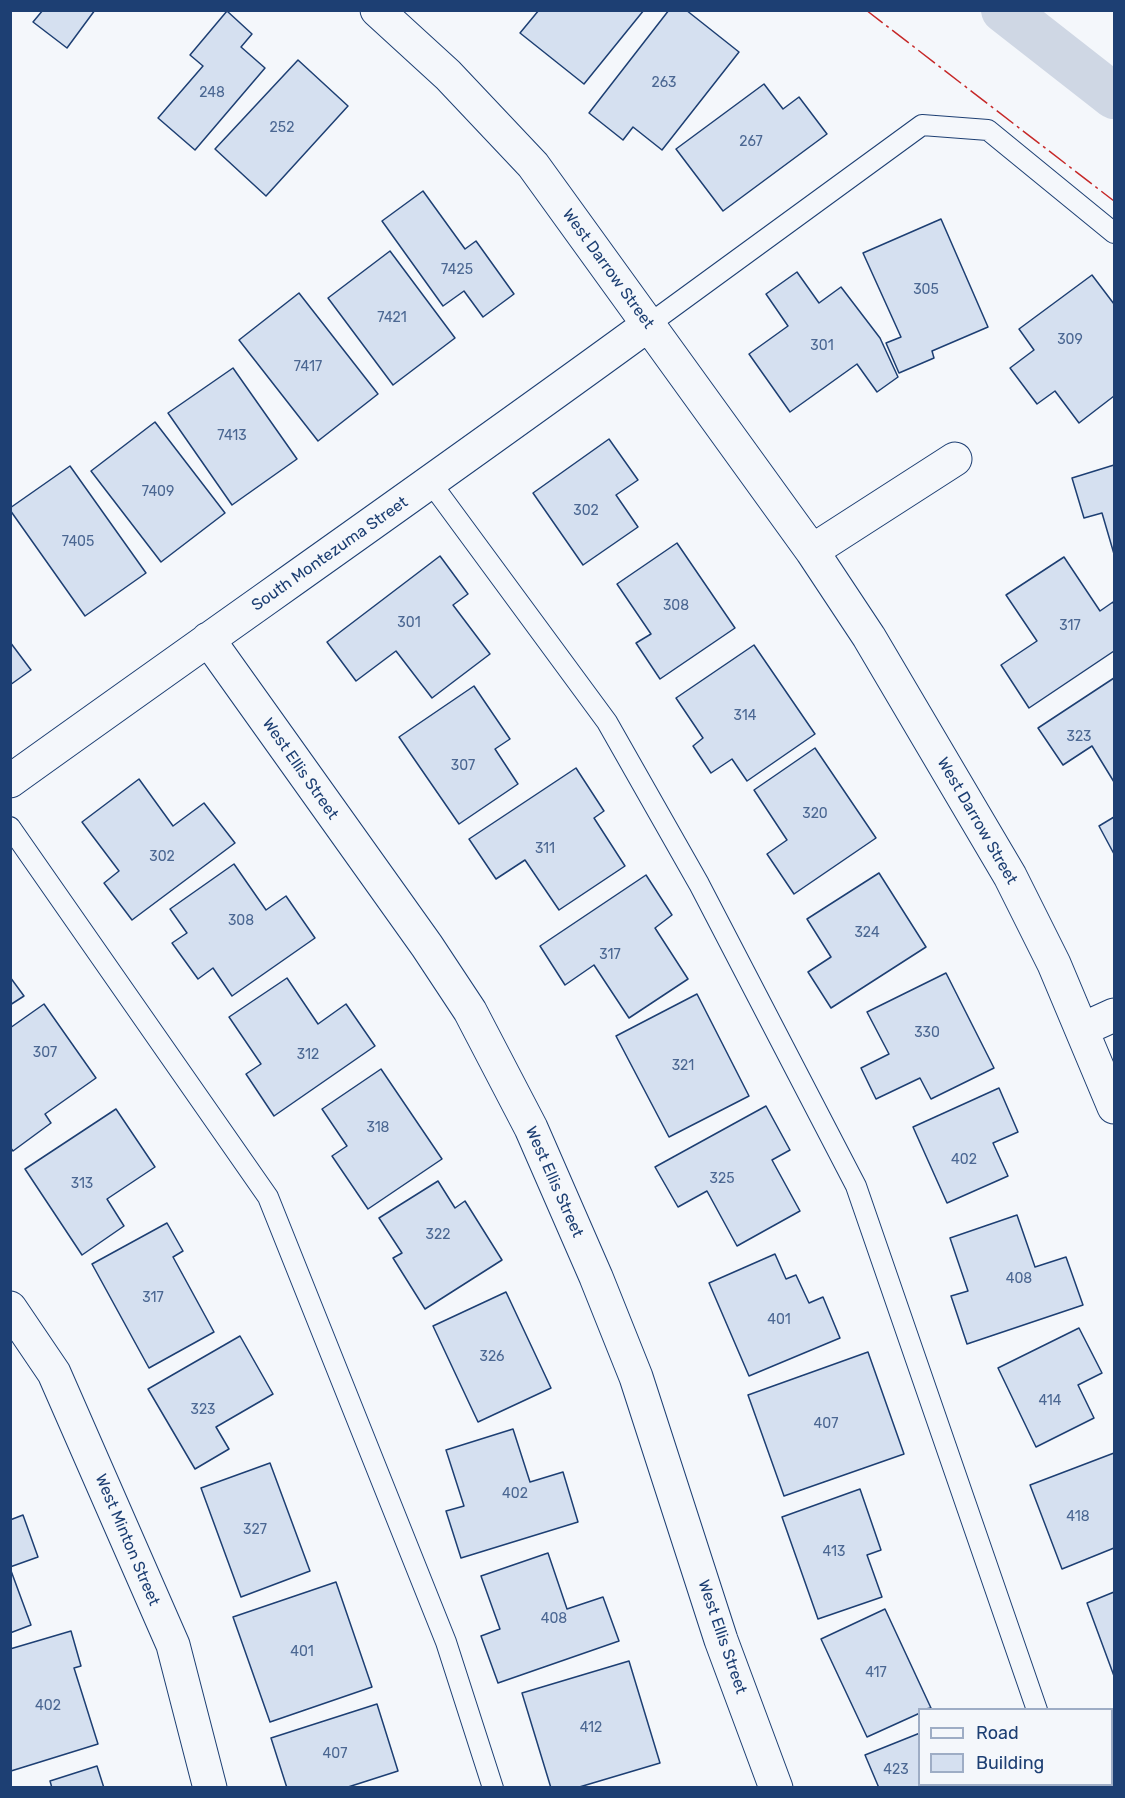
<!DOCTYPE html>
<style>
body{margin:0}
#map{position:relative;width:1125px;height:1798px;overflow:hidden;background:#f4f7fb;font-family:Rubik,sans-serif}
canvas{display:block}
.frame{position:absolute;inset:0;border:12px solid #1d3f73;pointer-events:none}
.legend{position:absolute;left:918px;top:1708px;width:195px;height:78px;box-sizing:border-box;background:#f4f7fb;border:2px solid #9eadc5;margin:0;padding:8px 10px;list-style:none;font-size:18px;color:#1d3f73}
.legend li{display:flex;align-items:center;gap:12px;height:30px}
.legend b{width:30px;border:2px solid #9eadc5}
</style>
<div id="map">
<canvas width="1125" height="1798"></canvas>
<div class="frame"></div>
<ul class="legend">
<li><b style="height:8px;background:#f4f7fb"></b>Road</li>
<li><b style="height:16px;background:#d5e0f0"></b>Building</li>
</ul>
</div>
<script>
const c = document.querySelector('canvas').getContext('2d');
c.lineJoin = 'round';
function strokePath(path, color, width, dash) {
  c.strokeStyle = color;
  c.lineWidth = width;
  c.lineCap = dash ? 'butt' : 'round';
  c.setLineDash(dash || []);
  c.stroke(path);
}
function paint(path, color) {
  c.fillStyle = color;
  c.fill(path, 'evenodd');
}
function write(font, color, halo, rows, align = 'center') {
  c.font = font + ' Rubik,sans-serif';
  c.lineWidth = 4.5;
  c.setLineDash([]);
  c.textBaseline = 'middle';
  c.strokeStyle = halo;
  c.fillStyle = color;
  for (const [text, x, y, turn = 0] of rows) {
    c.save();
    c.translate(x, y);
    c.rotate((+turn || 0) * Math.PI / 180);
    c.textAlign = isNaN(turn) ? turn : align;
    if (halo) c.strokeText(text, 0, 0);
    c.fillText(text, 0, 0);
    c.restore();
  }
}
strokePath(new Path2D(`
 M1004,10L1114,96`), '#cfd7e4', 46);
const building = new Path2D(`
 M43,10H95L67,48L33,22Z
 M539,10H644L584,84L520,33Z
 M669,10H686L739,52L662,150L633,127L623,140L589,113Z
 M227,11L252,34L241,47L265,68L195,150L158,118L203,66L190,55Z
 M298,60L348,106L266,196L215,149Z
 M764,84L783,109L799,97L827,134L723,211L676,149Z
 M423,191L465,249L476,241L514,294L483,317L464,291L443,306L382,221Z
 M941,219L988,327L932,351L934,358L899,373L886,343L901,337L863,253Z
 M390,251L455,338L393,385L328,298Z
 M797,272L819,303L841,287L880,338L898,377L877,392L857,364L790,412L749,354L788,326L766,294Z
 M1092,275L1114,304V396L1079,423L1055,391L1037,404L1010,368L1034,350L1019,329Z
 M299,293L378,394L318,441L239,340Z
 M233,368L297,459L232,505L168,413Z
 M155,422L225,513L161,562L91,471Z
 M609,439L638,480L616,495L638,527L583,565L533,493Z
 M1114,465V554L1102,513L1084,518L1072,478Z
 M70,466L146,573L85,616L10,510V508Z
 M677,543L735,628L660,679L636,643L651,634L617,584Z
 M440,556L468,594L453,605L490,654L432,698L396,651L356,681L327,642Z
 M1064,557L1100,611L1113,602L1114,605V651L1029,708L1001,665L1037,641L1006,595Z
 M10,642L31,670L10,685Z
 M754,645L815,734L747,781L732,759L711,773L693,746L703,738L676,698Z
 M1114,678V782L1092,746L1063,765L1038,728Z
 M474,686L510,739L495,749L518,784L459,824L399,737Z
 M815,748L876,838L794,894L767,854L787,840L754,790Z
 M576,768L604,811L594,818L625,866L559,910L525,860L496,879L469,839Z
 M139,779L173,826L204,803L235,843L132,920L104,883L119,871L82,822Z
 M1114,817V854L1099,826Z
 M234,864L266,910L286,896L315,938L232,996L213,968L198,979L172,943L187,933L170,909Z
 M879,873L926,947L831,1008L808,972L831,957L807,919Z
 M646,875L672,915L655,928L688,979L629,1018L594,965L565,985L540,946Z
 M946,973L994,1068L931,1099L920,1078L876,1099L861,1068L889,1054L867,1012Z
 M10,977L24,996L10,1005Z
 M287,978L318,1024L346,1004L375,1046L274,1116L246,1074L261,1064L229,1017Z
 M697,994L749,1096L669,1137L616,1036Z
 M44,1004L96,1078L45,1114L51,1123L13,1151L10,1147V1028Z
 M381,1069L442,1159L368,1209L332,1156L347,1146L322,1109Z
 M999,1088L1018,1132L993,1143L1008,1176L947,1203L913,1127Z
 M766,1106L790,1150L772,1160L800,1211L737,1246L707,1191L678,1207L655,1167Z
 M116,1109L155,1167L107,1199L124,1226L82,1255L25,1169Z
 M438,1181L455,1208L465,1201L502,1260L425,1309L393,1258L402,1253L379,1218Z
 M1017,1215L1035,1267L1066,1257L1083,1305L967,1344L951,1296L968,1291L950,1238Z
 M167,1223L183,1251L173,1257L214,1332L149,1368L92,1264Z
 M775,1254L786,1279L796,1275L809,1303L823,1297L840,1338L749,1376L709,1283Z
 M506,1292L551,1388L478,1422L433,1326Z
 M1079,1328L1102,1373L1078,1385L1094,1418L1036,1447L998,1368Z
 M240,1336L273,1394L216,1427L229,1449L195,1469L148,1389Z
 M868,1352L904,1454L784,1496L748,1395Z
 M513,1429L530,1482L563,1472L578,1522L461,1558L446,1511L464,1506L446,1450Z
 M1114,1453V1548L1062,1569L1030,1485Z
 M270,1463L310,1571L241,1597L201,1488Z
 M860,1489L881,1550L867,1555L882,1597L818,1619L782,1517Z
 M23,1515L38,1557L10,1567V1520Z
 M548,1553L567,1609L603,1597L619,1641L498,1683L481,1636L500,1629L481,1576Z
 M10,1568L31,1625L10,1633Z
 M336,1582L372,1687L270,1722L233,1617Z
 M1114,1592V1676L1087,1603Z
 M885,1609L931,1708L920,1710V1713L867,1737L821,1639Z
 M71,1631L81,1666L74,1668L98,1744L11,1771L10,1649Z
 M629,1661L660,1763L576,1788H551L522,1693Z
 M377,1704L398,1771L345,1788H287L271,1738Z
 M920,1733V1784H991L992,1788H879L865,1755Z
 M97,1766L104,1788H52L50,1781Z`);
paint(building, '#d5e0f0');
strokePath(building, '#1d3f73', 1.5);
const service = new Path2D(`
 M648,325L922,125L988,130L1114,233
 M431,483L607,722L699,884L856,1186L1037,1710
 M10,827L268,1197L446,1642L493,1788
 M1068,1784L1069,1788`);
const minor = new Path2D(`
 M377,10L448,75L533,165L812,551L869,637L1010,876L1054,964L1114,1107
 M812,551L955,459
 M208,639L427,946L470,1011L531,1128L596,1277L636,1377L721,1640L776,1788
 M10,781C223,628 437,479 648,325
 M1083,1029L1114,1015
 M10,1308L54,1373L173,1645L210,1788`);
strokePath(service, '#1d3f73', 22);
strokePath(minor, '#1d3f73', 35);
strokePath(service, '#f4f7fb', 20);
strokePath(minor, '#f4f7fb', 33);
strokePath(new Path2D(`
 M866,10L1114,201`), '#c62828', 1.5, [21, 4.5, 3, 4.5]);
write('14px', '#4b6792', null, [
 ["263",664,83],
 ["248",212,93],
 ["252",282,128],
 ["267",751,142],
 ["7425",457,270],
 ["305",926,290],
 ["7421",392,318],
 ["309",1070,340],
 ["301",822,346],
 ["7417",308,367],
 ["7413",232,436],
 ["7409",158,492],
 ["302",586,511],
 ["7405",78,542],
 ["308",676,606],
 ["301",409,623],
 ["317",1070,626],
 ["314",745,716],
 ["323",1079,737],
 ["307",463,766],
 ["320",815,814],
 ["311",545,849],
 ["302",162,857],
 ["308",241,921],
 ["324",867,933],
 ["317",610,955],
 ["330",927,1033],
 ["307",45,1053],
 ["312",308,1055],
 ["321",683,1066],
 ["318",378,1128],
 ["402",964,1160],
 ["325",722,1179],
 ["313",82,1184],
 ["322",438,1235],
 ["408",1019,1279],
 ["317",153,1298],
 ["401",779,1320],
 ["326",492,1357],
 ["414",1050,1401],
 ["323",203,1410],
 ["407",826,1424],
 ["402",515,1494],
 ["418",1078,1517],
 ["327",255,1530],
 ["413",834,1552],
 ["408",554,1619],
 ["401",302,1652],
 ["417",876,1673],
 ["402",48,1706],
 ["412",591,1728],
 ["407",335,1754],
 ["423",896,1770]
]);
write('16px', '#1d3f73', '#f4f7fb', [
 ["West Darrow Street",608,269,54],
 ["South Montezuma Street",330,554,-35],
 ["West Ellis Street",300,769,55],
 ["West Darrow Street",977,821,60],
 ["West Ellis Street",554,1182,66],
 ["West Minton Street",127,1540,67],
 ["West Ellis Street",722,1637,71]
]);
</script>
